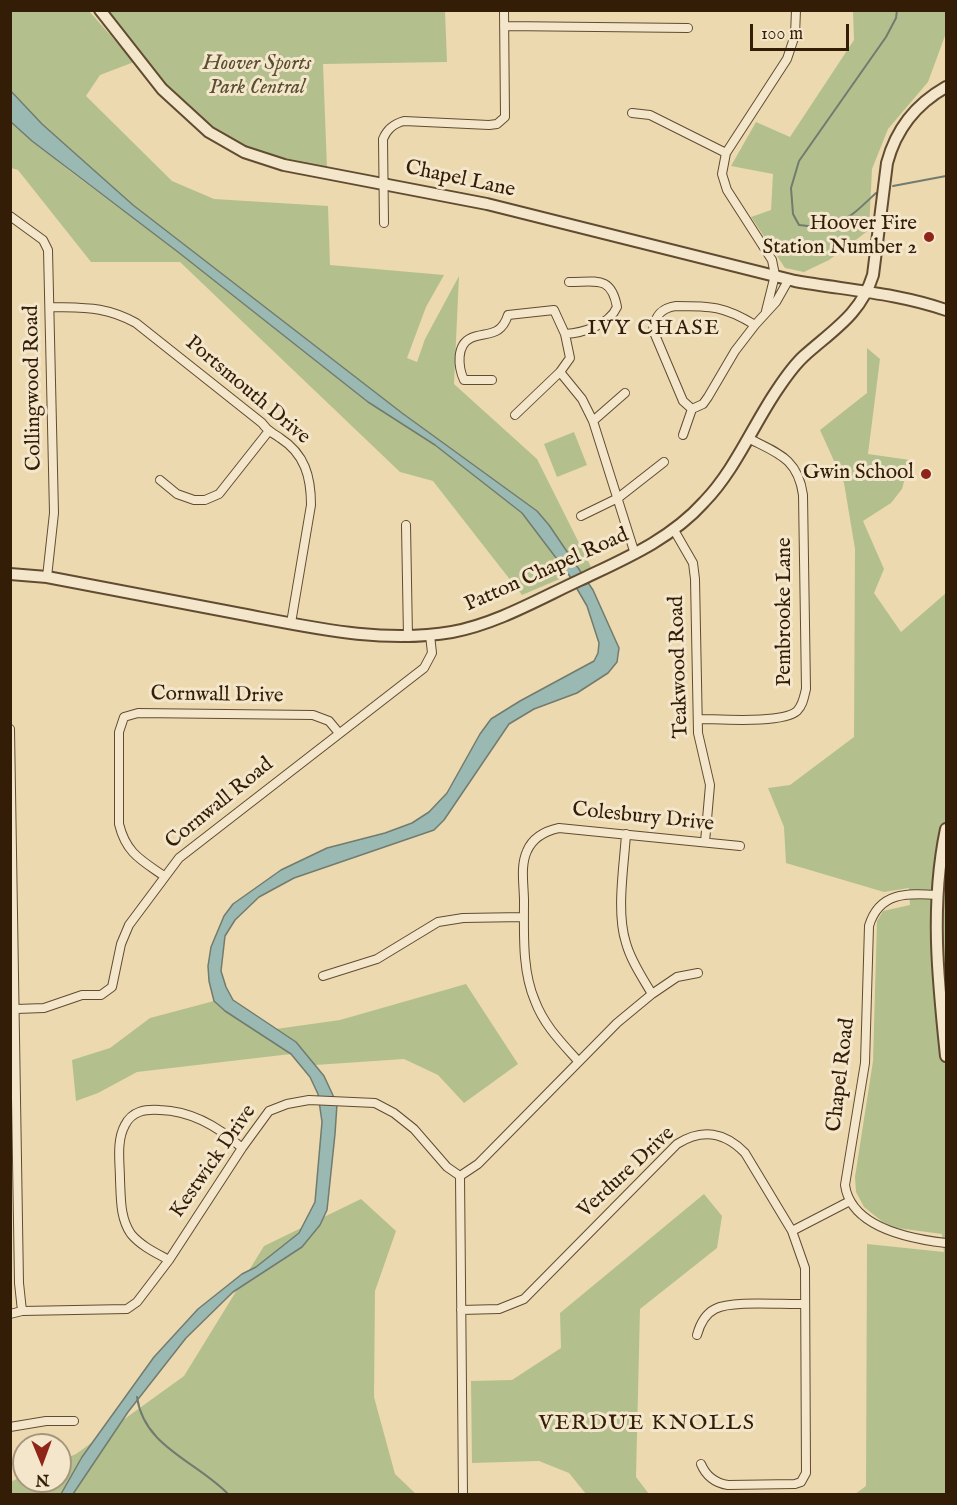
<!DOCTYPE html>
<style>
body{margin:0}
#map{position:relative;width:957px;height:1505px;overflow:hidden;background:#ecd9af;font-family:"IM FELL English",serif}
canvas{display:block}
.frame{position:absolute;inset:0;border:12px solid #331d07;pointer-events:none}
.north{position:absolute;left:12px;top:1433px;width:60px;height:60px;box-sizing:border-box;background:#f3e6cb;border:2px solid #a6967d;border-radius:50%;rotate:179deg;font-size:16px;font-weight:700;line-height:24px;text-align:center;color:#331d07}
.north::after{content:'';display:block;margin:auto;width:21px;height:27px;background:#8f2418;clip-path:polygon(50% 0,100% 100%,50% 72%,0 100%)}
.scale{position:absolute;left:750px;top:24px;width:99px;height:27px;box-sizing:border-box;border:3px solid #331d07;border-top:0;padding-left:8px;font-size:18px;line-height:21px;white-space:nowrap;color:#331d07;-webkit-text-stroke:4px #f3e6cb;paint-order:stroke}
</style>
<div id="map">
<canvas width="957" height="1505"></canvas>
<div class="frame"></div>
<div class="north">N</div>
<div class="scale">100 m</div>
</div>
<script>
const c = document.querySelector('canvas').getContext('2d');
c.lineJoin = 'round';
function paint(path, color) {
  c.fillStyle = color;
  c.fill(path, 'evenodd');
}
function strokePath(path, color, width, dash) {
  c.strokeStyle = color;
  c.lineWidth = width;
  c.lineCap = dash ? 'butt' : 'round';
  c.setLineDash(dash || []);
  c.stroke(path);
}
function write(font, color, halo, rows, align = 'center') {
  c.font = font + ' "IM FELL English",serif';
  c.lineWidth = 6;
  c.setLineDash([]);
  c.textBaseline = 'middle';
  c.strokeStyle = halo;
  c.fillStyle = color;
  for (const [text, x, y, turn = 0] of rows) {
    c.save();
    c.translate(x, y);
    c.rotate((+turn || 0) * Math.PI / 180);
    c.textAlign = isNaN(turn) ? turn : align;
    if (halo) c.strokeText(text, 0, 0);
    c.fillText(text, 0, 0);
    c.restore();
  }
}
paint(new Path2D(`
 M10,11H89L134,62L100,75L86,96L172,181L214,199L328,206L330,265L444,275L426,307L407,358L417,362L425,339L459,276L454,384L537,459L591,567L581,572L549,525L537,511L402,413L133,205L42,124L11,90Z
 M106,11H445L447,62L323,64L327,168L245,150L168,93Z
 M853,11H946V33L928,82L888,129L872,169L869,230L829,260L804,272L785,268L751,217L771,210L773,174L731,166L756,122L790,137L854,40Z
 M10,122L71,172L178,252L368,402L435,445L522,513L569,575L522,595L433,481L400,472L180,262H91L18,170L11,168Z
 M867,348L880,359L868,454L910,460L902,489L891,503L863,521L884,569L874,593L901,632L946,593V1494H855L866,1486L867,1244L944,1252L942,1234L889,1227L864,1207L856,1192L855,1177L873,1061L877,921L883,911L910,905L909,888L884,892L786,863L784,827L768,788L790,785L854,737L855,549L844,483L820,430L867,393Z
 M574,432L587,465L557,477L544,444Z
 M466,984L518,1064L464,1103L438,1075L404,1059L315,1065L296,1042L276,1029L340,1020Z
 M214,1001L225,1011L291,1054L137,1072L98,1093L76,1101L72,1060L110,1048L150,1018Z
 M704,1194L722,1216L717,1248L640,1309L636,1477L649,1494H586L569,1473L539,1461L472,1463L471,1381L512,1380L561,1348L560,1313Z
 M361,1199L396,1231L375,1291L374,1397L395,1474L416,1494H11L10,1482L24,1476V1481H60V1461L76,1454L184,1376L264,1246Z`), '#b3c08e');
const water = new Path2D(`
 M10,90L42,124L133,205L402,413L537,511L549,525L593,590L619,648L617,662L608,673L577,693L534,709L509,724L444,820L434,830L294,878L259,897L235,920L225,936L221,971L226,987L233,1000L296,1042L324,1076L337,1104L335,1134L327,1210L320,1225L302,1247L233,1292L186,1338L128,1412L73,1494H61L82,1457L154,1357L198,1309L242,1274L256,1267L299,1233L315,1202L322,1122L318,1094L310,1077L291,1054L225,1011L214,1001L209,981L208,966L211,947L224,916L233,904L281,870L327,848L385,833L412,823L429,812L447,793L480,734L491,719L520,701L594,661L598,653L599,643L587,606L569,575L522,513L435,445L368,402L178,252L32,141L11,122Z`);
paint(water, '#9ab9b2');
strokePath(water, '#717b6e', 1.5);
strokePath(new Path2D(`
 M893,186L946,176
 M876,193C848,219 839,231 799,225L793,214L791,188L799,161L886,37L896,18L897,10
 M137,1397C144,1447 196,1461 228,1494`), '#717b6e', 2);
const minor = new Path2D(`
 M504,26L688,28
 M632,113L650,115L726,153
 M10,216L43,240L48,250L54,513L47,577
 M384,223L383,139C387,129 393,124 404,121L489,125L497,124L505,117L504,10
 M676,306C711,306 724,306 755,325L735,351L708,397L703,404L692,409L683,401L653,330C655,316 661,308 676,306Z
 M51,307C85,308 105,306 136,323L262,423C268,432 272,432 280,438C305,454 311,477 311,505L291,623
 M766,311L775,275L772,260L727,190L722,174L726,153L787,59L795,35L796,10
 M755,325L776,302L789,279
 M565,334C583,333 609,325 617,307C611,275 596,282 569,282
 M492,380H464C458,367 456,345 471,338C479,334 491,335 498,330C504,326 506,321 508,315L554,310L565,334L570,358L560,372L582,399L593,421L635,554
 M515,415L560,372
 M593,421L625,393
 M683,435L692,409
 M160,480L177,494L194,500H205L219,494L268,432
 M581,516L618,498L664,462
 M406,525L408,637
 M674,530L693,563L695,579L698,733L710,785L705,842
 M698,719C719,719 782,724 797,711C803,705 804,697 806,689L803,495C798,458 777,453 748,438
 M10,729L19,1283L22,1311
 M626,834C624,867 616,912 626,943C631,961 642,977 652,994
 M164,876C141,860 126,853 119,824V732L124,717L138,713L313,715L329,721L339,733
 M937,895C907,893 879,892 869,926L865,1063L845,1185C851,1228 911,1239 946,1243
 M323,976L377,959L438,922L463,918L523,917
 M16,1009L44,1008L82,995H101L112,987L121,944L129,925L179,858L424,668L432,653L430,635
 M578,1061C561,1042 544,1025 535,1001C522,971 524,934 524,901C524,885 520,866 527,851C533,837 545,831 559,828L740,846
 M460,1176L478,1164L617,1023L652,994L677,977L698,973
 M792,1231L850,1201
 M169,1260C156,1253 141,1246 131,1234C120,1218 121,1199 120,1180C120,1163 116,1141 125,1125C132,1111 145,1109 160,1110C192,1111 219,1127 242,1148
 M461,1310L499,1309L524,1299L677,1144C702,1128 725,1132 745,1153L792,1231L805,1268L806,1473L801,1482L795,1484L728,1485C715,1483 706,1476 701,1464
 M10,1314L22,1311L127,1309L137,1302L169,1260L242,1148L269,1111L287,1104L309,1100L375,1103L394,1113L414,1129L447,1167L460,1176L463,1494
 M697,1335C700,1324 705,1314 715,1309C732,1300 784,1305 805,1304
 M10,1427L46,1421H74`);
const tertiary = new Path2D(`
 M100,10L162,89L209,132L244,152L284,165L487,204L795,281C846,290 897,293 946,310
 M10,574L47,577C112,589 176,602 241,614C310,627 382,644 452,632C496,624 539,599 580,580C624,559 670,540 704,502C735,470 752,427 777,390C785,378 793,366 804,356C833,330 861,314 873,275L887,163C896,129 916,104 946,87
 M946,829C930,905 938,980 946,1056`);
strokePath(minor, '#614c31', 10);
strokePath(tertiary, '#614c31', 14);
strokePath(minor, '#f3e6cb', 8);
strokePath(tertiary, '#f3e6cb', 10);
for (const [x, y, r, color] of [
 [929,237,6,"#8f2418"],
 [926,474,6,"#8f2418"]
]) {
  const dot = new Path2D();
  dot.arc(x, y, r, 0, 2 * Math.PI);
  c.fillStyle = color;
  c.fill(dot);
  strokePath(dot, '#f3e6cb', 2);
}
write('italic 21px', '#594e30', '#f3e6cb', [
 ["Hoover Sports",257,65],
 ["Park Central",257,89]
]);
write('21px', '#331d07', '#f3e6cb', [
 ["Chapel Lane",460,180,12],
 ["Collingwood Road",34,388,-91],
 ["Portsmouth Drive",247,391,40],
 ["Patton Chapel Road",547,571,-24],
 ["Pembrooke Lane",786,612,-90],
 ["Teakwood Road",680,667,-92],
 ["Cornwall Drive",217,696,1],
 ["Cornwall Road",220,804,-39],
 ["Colesbury Drive",643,818,6],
 ["Chapel Road",842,1075,-83],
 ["Kestwick Drive",214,1162,-55],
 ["Verdure Drive",627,1173,-43]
]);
write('21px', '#331d07', '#f3e6cb', [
 ["Hoover Fire",917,225],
 ["Station Number 2",917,249],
 ["Gwin School",914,474]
], 'right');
c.letterSpacing = '1.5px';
write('22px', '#331d07', '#f3e6cb', [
 ["IVY CHASE",654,329],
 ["VERDUE KNOLLS",647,1424]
]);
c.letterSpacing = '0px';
</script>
